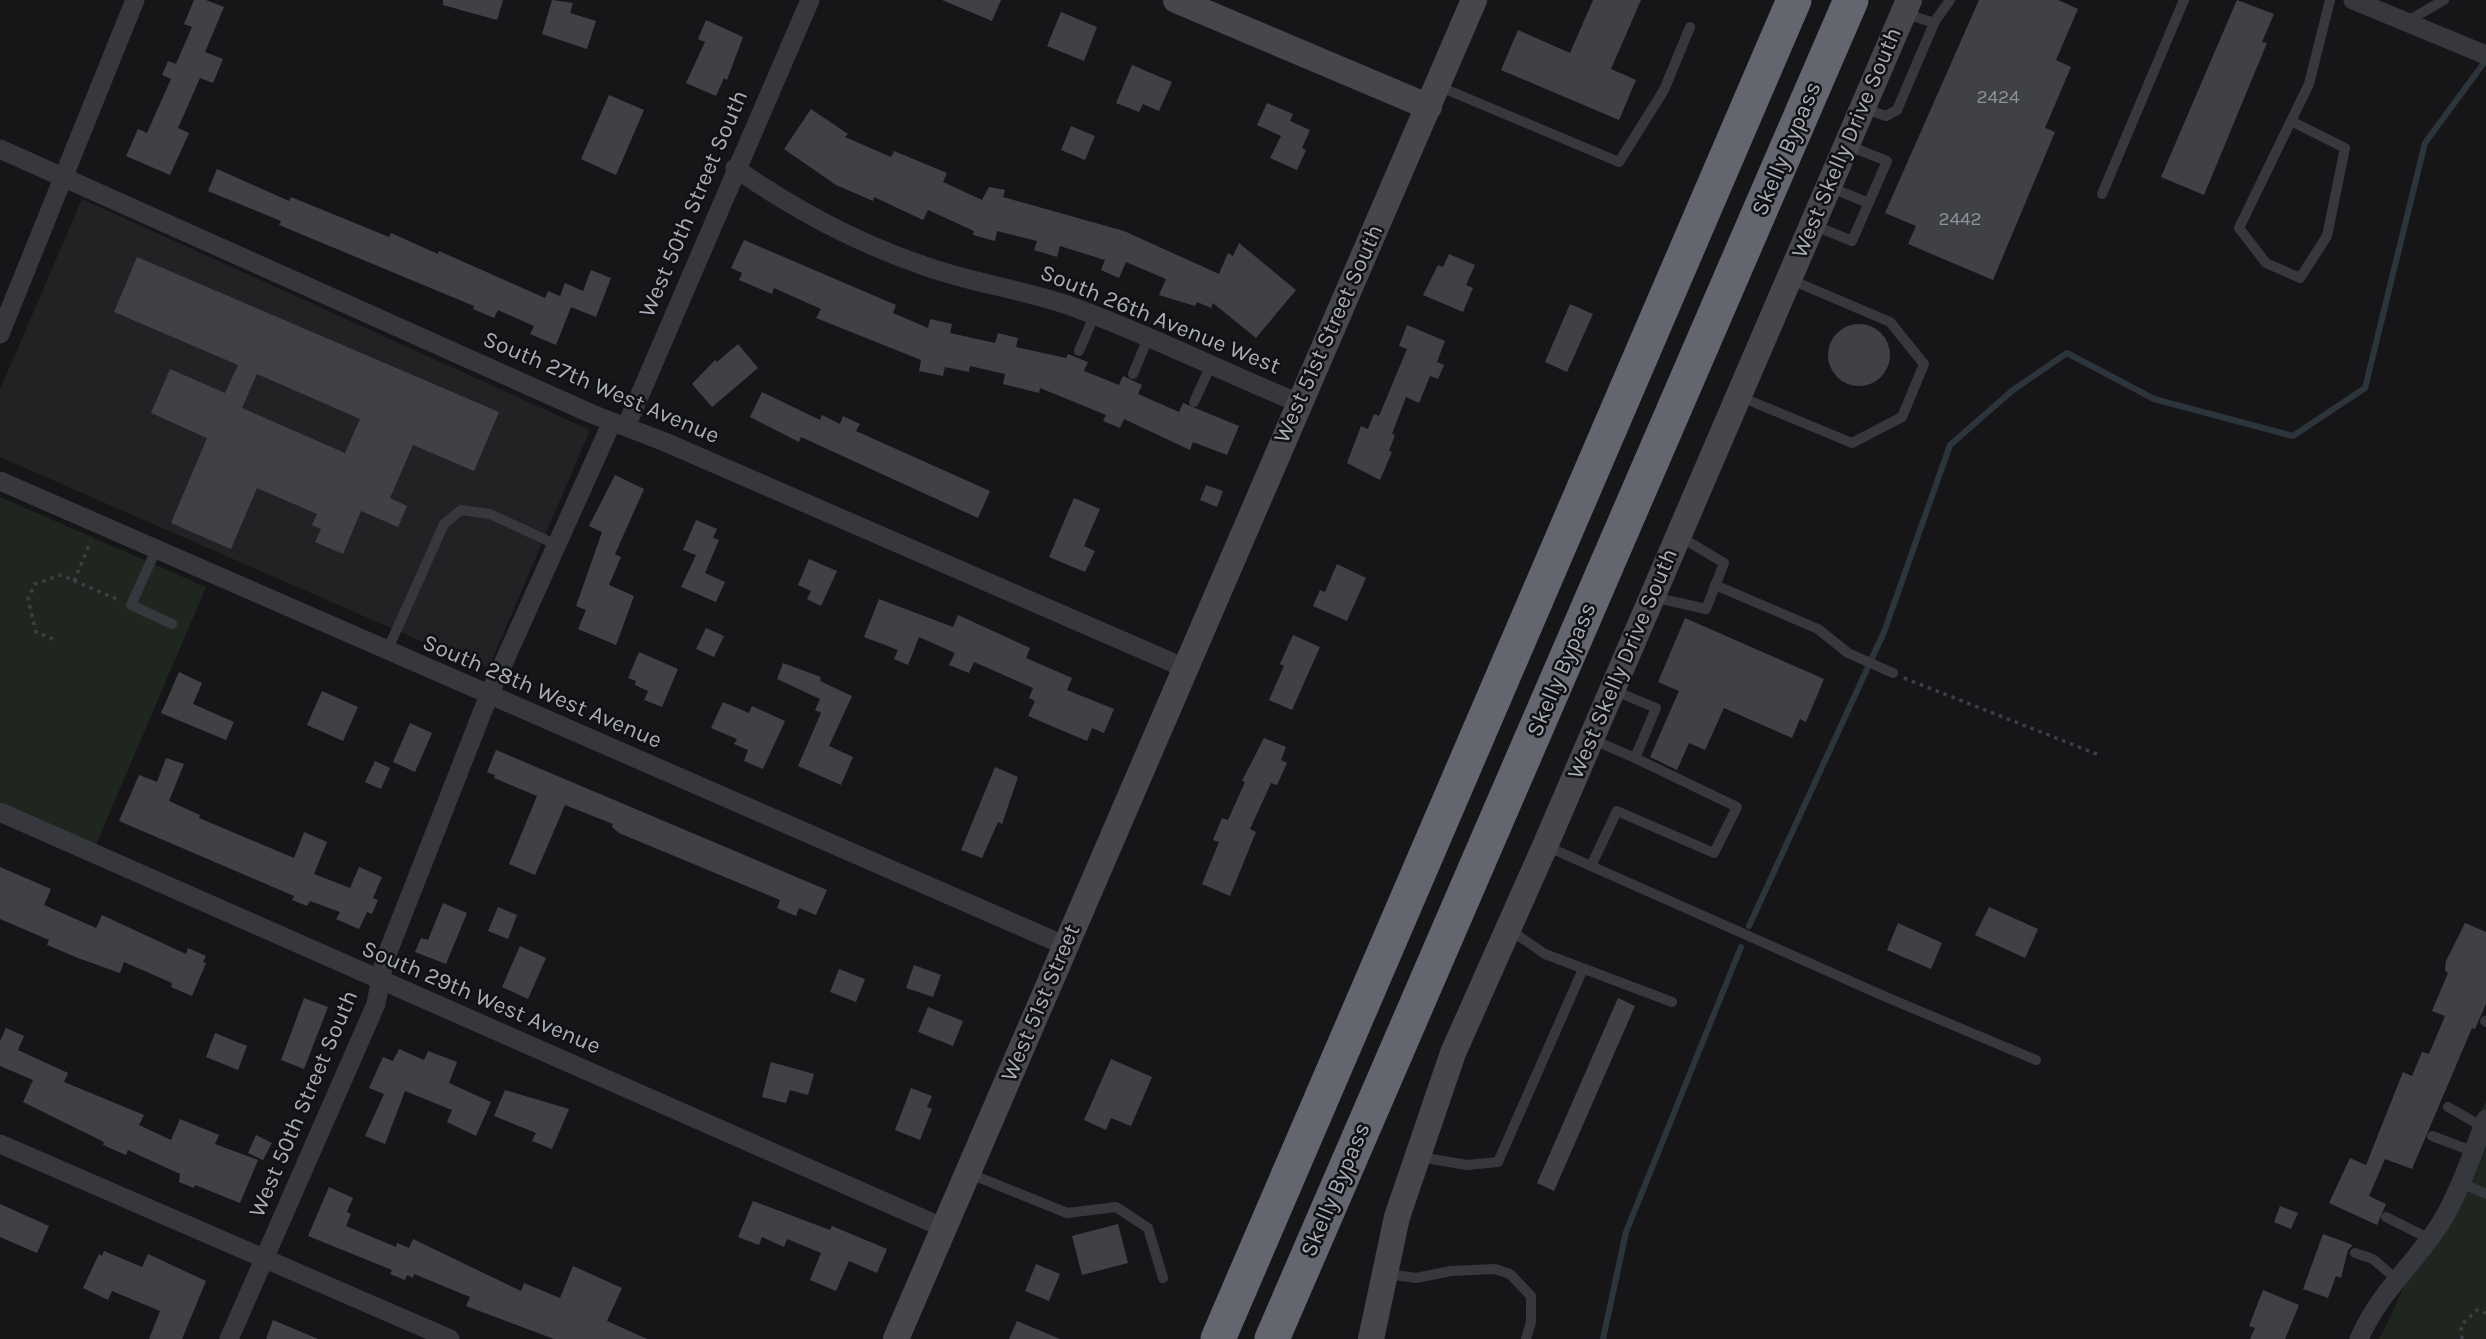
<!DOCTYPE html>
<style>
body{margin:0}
canvas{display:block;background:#161618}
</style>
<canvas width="2486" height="1339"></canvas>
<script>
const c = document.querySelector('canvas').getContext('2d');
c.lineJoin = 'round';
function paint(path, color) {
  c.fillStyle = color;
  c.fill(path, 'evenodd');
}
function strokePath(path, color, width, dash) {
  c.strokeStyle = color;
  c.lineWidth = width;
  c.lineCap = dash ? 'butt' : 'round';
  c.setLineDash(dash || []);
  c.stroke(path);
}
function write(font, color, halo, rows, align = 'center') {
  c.font = font + ' Karla,sans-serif';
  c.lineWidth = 5;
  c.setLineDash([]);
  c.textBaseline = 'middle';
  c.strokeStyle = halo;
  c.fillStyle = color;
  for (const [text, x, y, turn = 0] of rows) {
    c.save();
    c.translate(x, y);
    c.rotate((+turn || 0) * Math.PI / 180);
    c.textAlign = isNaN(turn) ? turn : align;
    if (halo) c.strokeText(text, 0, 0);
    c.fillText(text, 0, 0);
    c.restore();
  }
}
paint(new Path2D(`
 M82,199L590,430L489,667L471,663L0,457V390Z`), '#222225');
paint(new Path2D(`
 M0,497L206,587L95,847L0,805Z
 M2486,1101V1339H2379L2390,1318Z`), '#1e261f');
strokePath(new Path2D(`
 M1749,926L1884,632L1950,445L2013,390L2067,353L2154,399L2293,436L2365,388L2425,143L2486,60
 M1603,1339L1626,1232L1741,947`), '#2c353c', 6);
paint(new Path2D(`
 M194,0H206L224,7L205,52L223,59L213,83L200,78L178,128L189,133L170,175L126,156L138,129L147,133L171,79L162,75L168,61L176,64L192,27L184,24Z
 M443,0H503L497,20L443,5Z
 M552,0L573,3L570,13L596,21L587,49L542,34Z
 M942,0H1001L992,21Z
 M1593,0H1641L1611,69L1636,80L1619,120L1501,70L1518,30L1570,53Z
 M1979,0H2058L2078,9L2056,60L2071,67L2045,128L2055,132L1993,280L1908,244L1916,226L1885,213Z
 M2237,0L2274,14L2262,42L2267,43L2204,195L2161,177Z
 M1061,12L1097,27L1084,61L1047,46Z
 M706,20L743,37L727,80L724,78L716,96L686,83L705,42L698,39Z
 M1132,65L1172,82L1159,111L1143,104L1139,112L1116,103Z
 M609,95L644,110L616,175L581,159Z
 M1267,103L1293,114L1290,121L1310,130L1302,148L1306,150L1297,170L1270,158L1281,136L1257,125Z
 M811,109L848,134L845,137L891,157L894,151L947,173L943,182L982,200L989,187L1005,190L1003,197L1124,231L1219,274L1228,253L1233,256L1239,243L1296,290L1256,338L1213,303L1211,308L1197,302L1195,306L1159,295L1166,279L1126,262L1119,278L1101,270L1105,260L1060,246L1057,257L1034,250L1037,241L997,231L995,241L973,235L974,231L928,210L923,220L874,197L873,201L836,185L784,149Z
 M1071,126L1095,136L1085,160L1061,150Z
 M217,169L289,201L291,197L389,237L391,233L438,254L439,251L545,298L548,291L560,296L565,283L583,291L591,270L611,278L596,317L571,307L556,345L530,334L534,326L498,310L494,318L473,309L474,306L279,225L281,221L208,191Z
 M744,240L896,305L893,313L928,328L930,319L952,324L950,333L995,343L998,333L1018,338L1016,347L1066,358L1068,354L1088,362L1084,371L1119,385L1123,376L1142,385L1138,394L1179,412L1183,403L1239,426L1227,455L1193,442L1190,450L1124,419L1120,428L1103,421L1106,415L1040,388L1039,393L1003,384L1005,374L970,366L969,372L945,367L943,376L919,371L921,360L816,318L821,309L774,288L772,294L739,280L742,273L731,268Z
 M1449,254L1475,265L1466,285L1473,288L1463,312L1423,295L1438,265L1443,267Z
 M137,257L499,412L474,471L413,445L390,498L407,506L398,527L361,511L343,554L315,542L321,529L312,525L317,514L257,488L231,549L171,523L207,438L151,413L170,369L225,393L238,365L114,312ZM257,374L360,419L345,453L242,408Z
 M1570,304L1593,314L1567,372L1545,362Z
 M1828 355a31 31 0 1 1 62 0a31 31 0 1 1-62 0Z
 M1407,325L1445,341L1437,362L1444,365L1438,379L1430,376L1419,403L1406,397L1392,434L1395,435L1389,451L1392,452L1380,480L1347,463L1361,426L1368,429L1374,414L1379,416L1407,349L1399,346Z
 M738,344L758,368L712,407L692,384L715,360L717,362Z
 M762,392L820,420L822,415L840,424L843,416L860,424L856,431L990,491L978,518L801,437L799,442L750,417Z
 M615,475L644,489L615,554L621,557L609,585L634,596L616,645L578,629L586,610L576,606L602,532L589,526Z
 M1206,485L1223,491L1217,507L1200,500Z
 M1074,498L1100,509L1084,546L1095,551L1085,572L1049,557Z
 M696,520L717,529L713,538L719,540L705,573L725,582L716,602L681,587L696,555L683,550Z
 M809,559L837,571L821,606L807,599L811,591L798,585Z
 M1337,564L1366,578L1347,621L1313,606L1320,590L1325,592Z
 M879,599L953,627L958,615L1030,648L1026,658L1072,678L1067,690L1114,709L1104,733L1092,728L1087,741L1028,716L1035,701L1029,698L1033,688L974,662L969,673L949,665L955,653L919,637L908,665L894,659L898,650L864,637Z
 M1685,618L1824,679L1806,722L1800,719L1792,738L1724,708L1705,750L1689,743L1677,770L1650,757L1679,691L1658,682Z
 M706,628L724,636L714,657L696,649Z
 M1293,635L1320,647L1292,710L1269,700L1284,666L1280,664Z
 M639,652L678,669L662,707L644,700L648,691L635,685L636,681L628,678Z
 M783,663L821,677L820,681L852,696L829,746L853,757L841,785L798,766L821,713L815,710L820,699L777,679Z
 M179,672L202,683L193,704L234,722L226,740L161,713Z
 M322,691L358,707L343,741L307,725Z
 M723,702L749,713L752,706L785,721L763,769L744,761L748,750L734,744L737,739L711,728Z
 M410,723L432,733L415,772L393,762Z
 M1264,738L1286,747L1281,760L1287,763L1277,785L1271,783L1250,829L1256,832L1230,896L1202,884L1219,842L1213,840L1222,818L1228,820L1245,782L1242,781Z
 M496,750L827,890L816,915L799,908L796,916L777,908L780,900L619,833L612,827L613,824L565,805L535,875L509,864L537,796L494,778L495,775L487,772Z
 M166,758L184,764L169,801L200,815L199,818L294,858L304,832L327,842L314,874L350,888L359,867L382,877L373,898L378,900L372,914L367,912L359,929L336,919L340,912L310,901L307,906L292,900L294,896L119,821L139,775L157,782Z
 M375,761L390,768L381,789L365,782Z
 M995,767L1018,777L1002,824L998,822L982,858L961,850Z
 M0,867L51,889L44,905L96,928L102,915L186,954L188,948L206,956L203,962L206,963L192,996L171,987L172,983L124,962L120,973L78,958L47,945L49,940L0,919Z
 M443,903L467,913L446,964L415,952L421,938L428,940Z
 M498,907L517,915L508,939L488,931Z
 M1989,907L2038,929L2025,958L1975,935Z
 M1898,923L1942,943L1931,969L1887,950Z
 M2465,923L2486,932V1004L2475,1029L2472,1028L2412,1169L2385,1159L2369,1196L2386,1204L2377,1225L2329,1203L2350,1158L2366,1165L2403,1072L2412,1076L2422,1052L2429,1054L2445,1016L2432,1011L2448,973L2445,971L2446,961Z
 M520,946L546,958L528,999L502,987Z
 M914,965L941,975L933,997L906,988Z
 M839,969L865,979L856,1002L830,992Z
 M304,998L328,1007L304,1069L281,1060Z
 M1618,998L1635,1006L1554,1191L1537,1183Z
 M928,1007L963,1021L953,1046L918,1032Z
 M6,1028L24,1036L18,1050L68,1073L64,1082L144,1115L139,1125L171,1140L180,1119L219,1135L215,1144L258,1160L240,1203L195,1185L194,1188L179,1182L180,1174L128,1150L126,1155L103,1145L104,1142L23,1102L33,1080L0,1066V1041Z
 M215,1033L247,1046L238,1070L206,1057Z
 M399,1049L424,1060L428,1051L457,1062L449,1083L491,1102L476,1136L447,1122L452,1110L405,1091L385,1144L365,1136L384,1094L369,1088L383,1057L393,1061Z
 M1111,1059L1152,1077L1131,1126L1111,1118L1106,1130L1084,1120Z
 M771,1062L814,1074L808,1095L790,1090L786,1103L762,1097Z
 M911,1088L932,1096L927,1107L932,1109L920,1140L895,1130Z
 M505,1090L569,1109L552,1149L532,1141L536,1133L494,1116Z
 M256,1135L272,1143L263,1160L248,1153Z
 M329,1187L353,1198L347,1212L351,1214L346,1226L396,1247L397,1243L409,1248L413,1239L521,1291L524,1283L560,1298L573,1266L622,1288L607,1321L647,1339H554L466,1306L470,1297L414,1274L413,1278L407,1275L405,1280L390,1274L392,1270L308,1236Z
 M753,1201L830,1230L832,1226L887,1249L877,1273L849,1261L836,1291L810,1280L821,1253L787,1239L784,1247L762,1237L759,1245L738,1237Z
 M0,1204L49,1226L37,1253L0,1237Z
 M2280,1206L2298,1213L2291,1229L2274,1222Z
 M1118,1224L1128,1263L1082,1275L1072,1236Z
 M2323,1234L2353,1245L2348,1250L2341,1278L2336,1276L2328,1298L2303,1289Z
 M104,1251L142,1267L148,1254L206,1281L182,1339H149L160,1311L112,1291L108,1300L83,1288L99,1254L102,1256Z
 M1036,1264L1060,1274L1049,1301L1025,1291Z
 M2263,1290L2299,1305L2285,1339H2250L2255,1328L2249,1326Z
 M273,1320L318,1339H266Z
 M1017,1321L1060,1339H1009Z`), '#404145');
strokePath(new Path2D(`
 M74,581L91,541
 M53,639L36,632L28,599L35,584L61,575L119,600
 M1904,678L2099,755
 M2462,1339L2461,1325L2477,1310L2486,1313`), '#3d3f44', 3.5, [3.5, 5]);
strokePath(new Path2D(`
 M1904,13L1934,23
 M2406,22L2444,0
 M1438,86L1619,162L1664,90L1690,27
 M1863,108L1886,116L1897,110L1935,21L1950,0
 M2291,121L2345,148L2327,236L2300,278L2266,263L2239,228L2309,84L2330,0
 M1829,187L1869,203
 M2102,194L2184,0
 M1813,225L1852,241L1887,161L1849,146
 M1079,351L1094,316
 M1133,374L1148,338
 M1741,397L1852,443L1902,417L1924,364L1890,322L1789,279
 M1194,402L1211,365
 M156,550L131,605L172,624
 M1715,585L1818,629L1848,653L1893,673
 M1653,597L1706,609L1724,563L1679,536
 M387,651L444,524L461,510L490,514L555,544
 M1591,739L1635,758L1656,708L1615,691
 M1546,846L1886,997L2036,1060
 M1591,866L1617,811L1714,853L1737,807L1635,758
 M1510,930L1545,954L1672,1002
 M2485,1021L2486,1022
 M2448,1107L2483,1127
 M2432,1136L2472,1151
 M1420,1157L1467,1165L1498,1162L1583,969
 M968,1173L1067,1213L1116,1207L1148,1228L1163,1278
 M2459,1182L2486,1194
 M2386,1217L2430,1239
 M2355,1253L2373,1259L2395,1278
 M1387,1274L1416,1278L1451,1271L1495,1269L1510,1274L1531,1296V1322L1526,1339`), '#37383d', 10);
strokePath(new Path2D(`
 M2353,0L2486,55
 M0,149L592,414L665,442L1185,668
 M735,168C792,208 853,241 919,264C969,283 1023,289 1073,307C1150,335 1223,372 1299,403
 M0,334L135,0
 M626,427L810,0
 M0,481L1066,946
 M0,812L944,1228
 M0,1144L450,1339
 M229,1339L376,1004L384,962L489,695L612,422
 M2359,1339C2379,1292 2414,1265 2440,1224C2460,1193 2472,1153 2486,1119`), '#37383d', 19);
strokePath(new Path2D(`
 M1176,0L1429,107
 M896,1339L1474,0
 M1371,1339L1397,1217L1453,1053L1545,846L1909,0`), '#45474d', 26);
strokePath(new Path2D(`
 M1218,1339L1794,0
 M1272,1339L1851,0`), '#63666e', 35);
write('19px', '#8e929b', null, [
 ["2424",1998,98],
 ["2442",1960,220]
]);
write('23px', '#a8adb8', '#111113', [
 ["West Skelly Drive South",1847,143,-67],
 ["Skelly Bypass",1787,149,-67],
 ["West 50th Street South",694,204,-67],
 ["South 26th Avenue West",1160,320,22],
 ["West 51st Street South",1329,334,-66],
 ["South 27th West Avenue",601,388,23],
 ["West Skelly Drive South",1623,664,-67],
 ["Skelly Bypass",1562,670,-67],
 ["South 28th West Avenue",542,692,23],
 ["South 29th West Avenue",481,998,23],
 ["West 51st Street",1041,1003,-67],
 ["West 50th Street South",304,1104,-67],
 ["Skelly Bypass",1336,1190,-67]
]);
</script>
